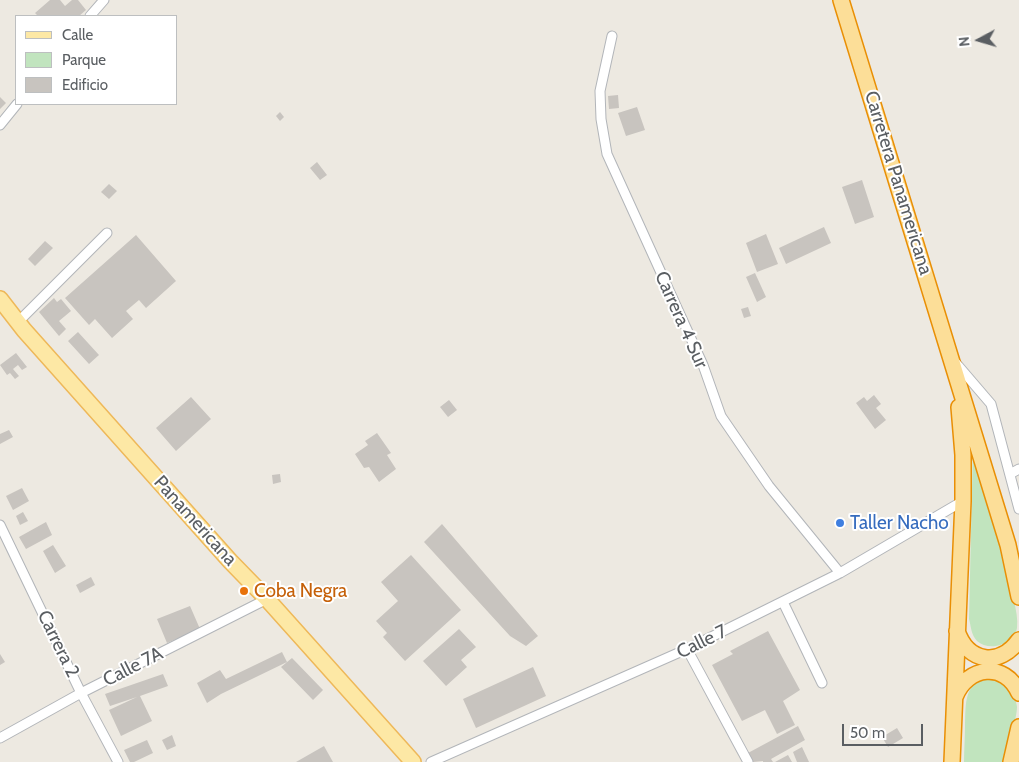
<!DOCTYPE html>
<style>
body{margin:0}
#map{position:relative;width:1019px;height:762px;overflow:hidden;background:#ede9e1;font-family:Cabin,sans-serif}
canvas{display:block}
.legend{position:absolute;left:15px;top:15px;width:162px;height:90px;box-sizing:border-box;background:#fff;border:1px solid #bdbfc0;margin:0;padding:6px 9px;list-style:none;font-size:15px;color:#5a5e62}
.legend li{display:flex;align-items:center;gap:10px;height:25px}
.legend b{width:25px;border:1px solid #bdbfc0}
.north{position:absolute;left:954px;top:15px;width:50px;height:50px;-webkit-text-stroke:4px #fff;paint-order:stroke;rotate:264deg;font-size:14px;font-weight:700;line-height:20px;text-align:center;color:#5a5e62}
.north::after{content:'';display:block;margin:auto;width:18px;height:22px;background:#5a5e62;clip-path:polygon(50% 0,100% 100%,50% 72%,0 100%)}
.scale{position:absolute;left:842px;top:724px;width:81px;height:22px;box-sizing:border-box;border:2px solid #5a5e62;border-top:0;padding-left:6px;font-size:15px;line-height:18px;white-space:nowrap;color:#5a5e62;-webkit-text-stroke:4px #fff;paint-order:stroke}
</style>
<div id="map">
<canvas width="1019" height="762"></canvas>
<ul class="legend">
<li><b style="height:6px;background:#fde8a5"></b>Calle</li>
<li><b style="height:14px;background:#c1e4be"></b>Parque</li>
<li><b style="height:14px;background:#c8c4bf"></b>Edificio</li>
</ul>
<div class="north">N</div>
<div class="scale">50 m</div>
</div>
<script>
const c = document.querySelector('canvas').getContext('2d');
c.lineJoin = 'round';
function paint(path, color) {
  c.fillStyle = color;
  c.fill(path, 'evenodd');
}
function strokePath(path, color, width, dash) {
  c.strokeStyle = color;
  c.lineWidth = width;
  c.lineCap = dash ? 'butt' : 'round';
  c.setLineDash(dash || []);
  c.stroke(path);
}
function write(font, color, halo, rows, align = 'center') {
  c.font = font + ' Cabin,sans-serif';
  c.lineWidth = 4;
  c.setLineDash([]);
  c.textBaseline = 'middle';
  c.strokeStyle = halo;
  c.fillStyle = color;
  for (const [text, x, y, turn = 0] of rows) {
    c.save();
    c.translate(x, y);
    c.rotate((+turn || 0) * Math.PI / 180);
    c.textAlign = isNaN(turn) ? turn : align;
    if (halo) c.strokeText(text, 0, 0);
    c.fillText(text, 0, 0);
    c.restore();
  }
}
paint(new Path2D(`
 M973,445C987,495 1007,549 1014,601C1016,610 1018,619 1017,628C1014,645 989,652 977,641C971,635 971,626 969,619Z
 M992,677C1003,682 1016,694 1017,707C1017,718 1007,751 1004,762H964C964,750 965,738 965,726C966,704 963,680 992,677Z`), '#c1e4be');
paint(new Path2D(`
 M50,0H60L65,6L72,0H78L86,10L79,16H38L35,13Z
 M618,95L619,108L609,109L608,96Z
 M0,97L6,103L0,109Z
 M637,107L645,130L626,136L618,113Z
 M280,112L284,117L280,121L276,116Z
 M317,162L327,175L320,180L310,168Z
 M862,180L874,217L855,224L842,187Z
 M109,184L117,191L109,199L101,192Z
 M824,227L831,243L786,264L779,248Z
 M766,234L778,264L757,272L746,243Z
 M136,235L176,281L146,308L139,300L126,311L133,319L112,338L95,319L89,325L65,298Z
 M45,241L53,248L35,266L28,259Z
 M755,273L766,297L757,302L746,277Z
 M54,298L57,302L61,299L71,311L59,321L66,329L59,336L39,312Z
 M748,307L751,316L744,318L741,309Z
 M78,332L99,355L89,364L68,341Z
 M16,353L27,367L22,370L18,365L13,369L19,376L15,379L10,373L7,375L0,365Z
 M874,395L881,404L876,408L886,420L875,429L856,403L864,397L867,401Z
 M191,397L211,419L176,451L156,428Z
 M449,400L457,410L448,417L440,407Z
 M9,430L13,437L0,444V434Z
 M377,433L391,453L387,455L396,469L379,482L369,467L364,468L355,454L368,445L365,441Z
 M280,474L281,482L273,484L272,475Z
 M22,488L29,501L13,510L6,496Z
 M23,512L28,521L20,525L16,516Z
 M46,522L52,535L26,549L19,537Z
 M442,524L538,636L526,646L510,636L424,542Z
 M53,545L66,566L55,573L43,551Z
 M411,555L461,610L405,661L383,637L387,633L376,621L398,601L381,582Z
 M91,577L95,585L80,593L76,585Z
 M190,606L200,629L167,643L157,619Z
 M459,629L476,647L461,660L467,667L446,686L423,661Z
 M768,631L800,690L783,701L795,725L777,734L765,710L742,721L712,665L733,654L730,651Z
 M282,652L287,662L221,694L207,703L197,683L220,670L226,679Z
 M0,654L5,662L0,665Z
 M292,658L323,690L313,700L281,667Z
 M533,667L546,696L476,728L463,699Z
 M163,674L168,686L140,696L152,721L121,736L109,710L137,697L110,706L105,694Z
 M798,726L805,740L771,759L773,762H763V761L753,762L748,753Z
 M897,728L903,738L888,747L882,737Z
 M172,735L176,746L167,750L162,740Z
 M147,740L153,753L134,762H130L124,750Z
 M324,746L333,762H296Z
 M802,747L809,762H797L793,752Z
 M788,755L792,762H775Z`), '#c8c4bf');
const minor = new Path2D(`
 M90,16L104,0
 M612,36L600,91L601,119L607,154L703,365L721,416L769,486L840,573
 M0,125L17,104
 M18,322L107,233
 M955,362L991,404L1019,509
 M1010,474L1019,469
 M0,525L81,693L118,762
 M783,602L822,683
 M687,649L748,762
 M0,738L81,693L267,599
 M431,762L687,649L840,573L963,501`);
const primary = new Path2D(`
 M0,299L24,330L230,561L267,599L413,762`);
const trunk = new Path2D(`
 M841,0L1008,545L1019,597
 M957,631C968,663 1000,667 1019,640
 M955,697C967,666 1005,661 1019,693
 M952,762L963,501V455L959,407
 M1011,762L1019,727`);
strokePath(minor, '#b2b5b9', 11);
strokePath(primary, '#eeb859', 18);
strokePath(trunk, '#e98f05', 18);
strokePath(minor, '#fff', 9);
strokePath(primary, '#fde8a5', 15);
strokePath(trunk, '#fcde98', 15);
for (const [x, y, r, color] of [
 [840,523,5,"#3f7fe0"],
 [244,591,5,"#e8710a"]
]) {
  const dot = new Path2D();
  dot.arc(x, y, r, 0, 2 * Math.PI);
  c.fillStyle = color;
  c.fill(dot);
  strokePath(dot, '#fff', 2);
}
write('19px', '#5a5e62', '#fff', [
 ["Carretera Panamericana",898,183,73],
 ["Carrera 4 Sur",681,320,66],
 ["Panamericana",195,521,48],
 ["Calle 7",702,642,-26],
 ["Carrera 2",58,644,64],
 ["Calle 7A",133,667,-27]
]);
write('19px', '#366cbe', '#fff', [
 ["Taller Nacho",850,523]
], 'left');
write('19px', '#c56008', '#fff', [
 ["Coba Negra",254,591]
], 'left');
</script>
